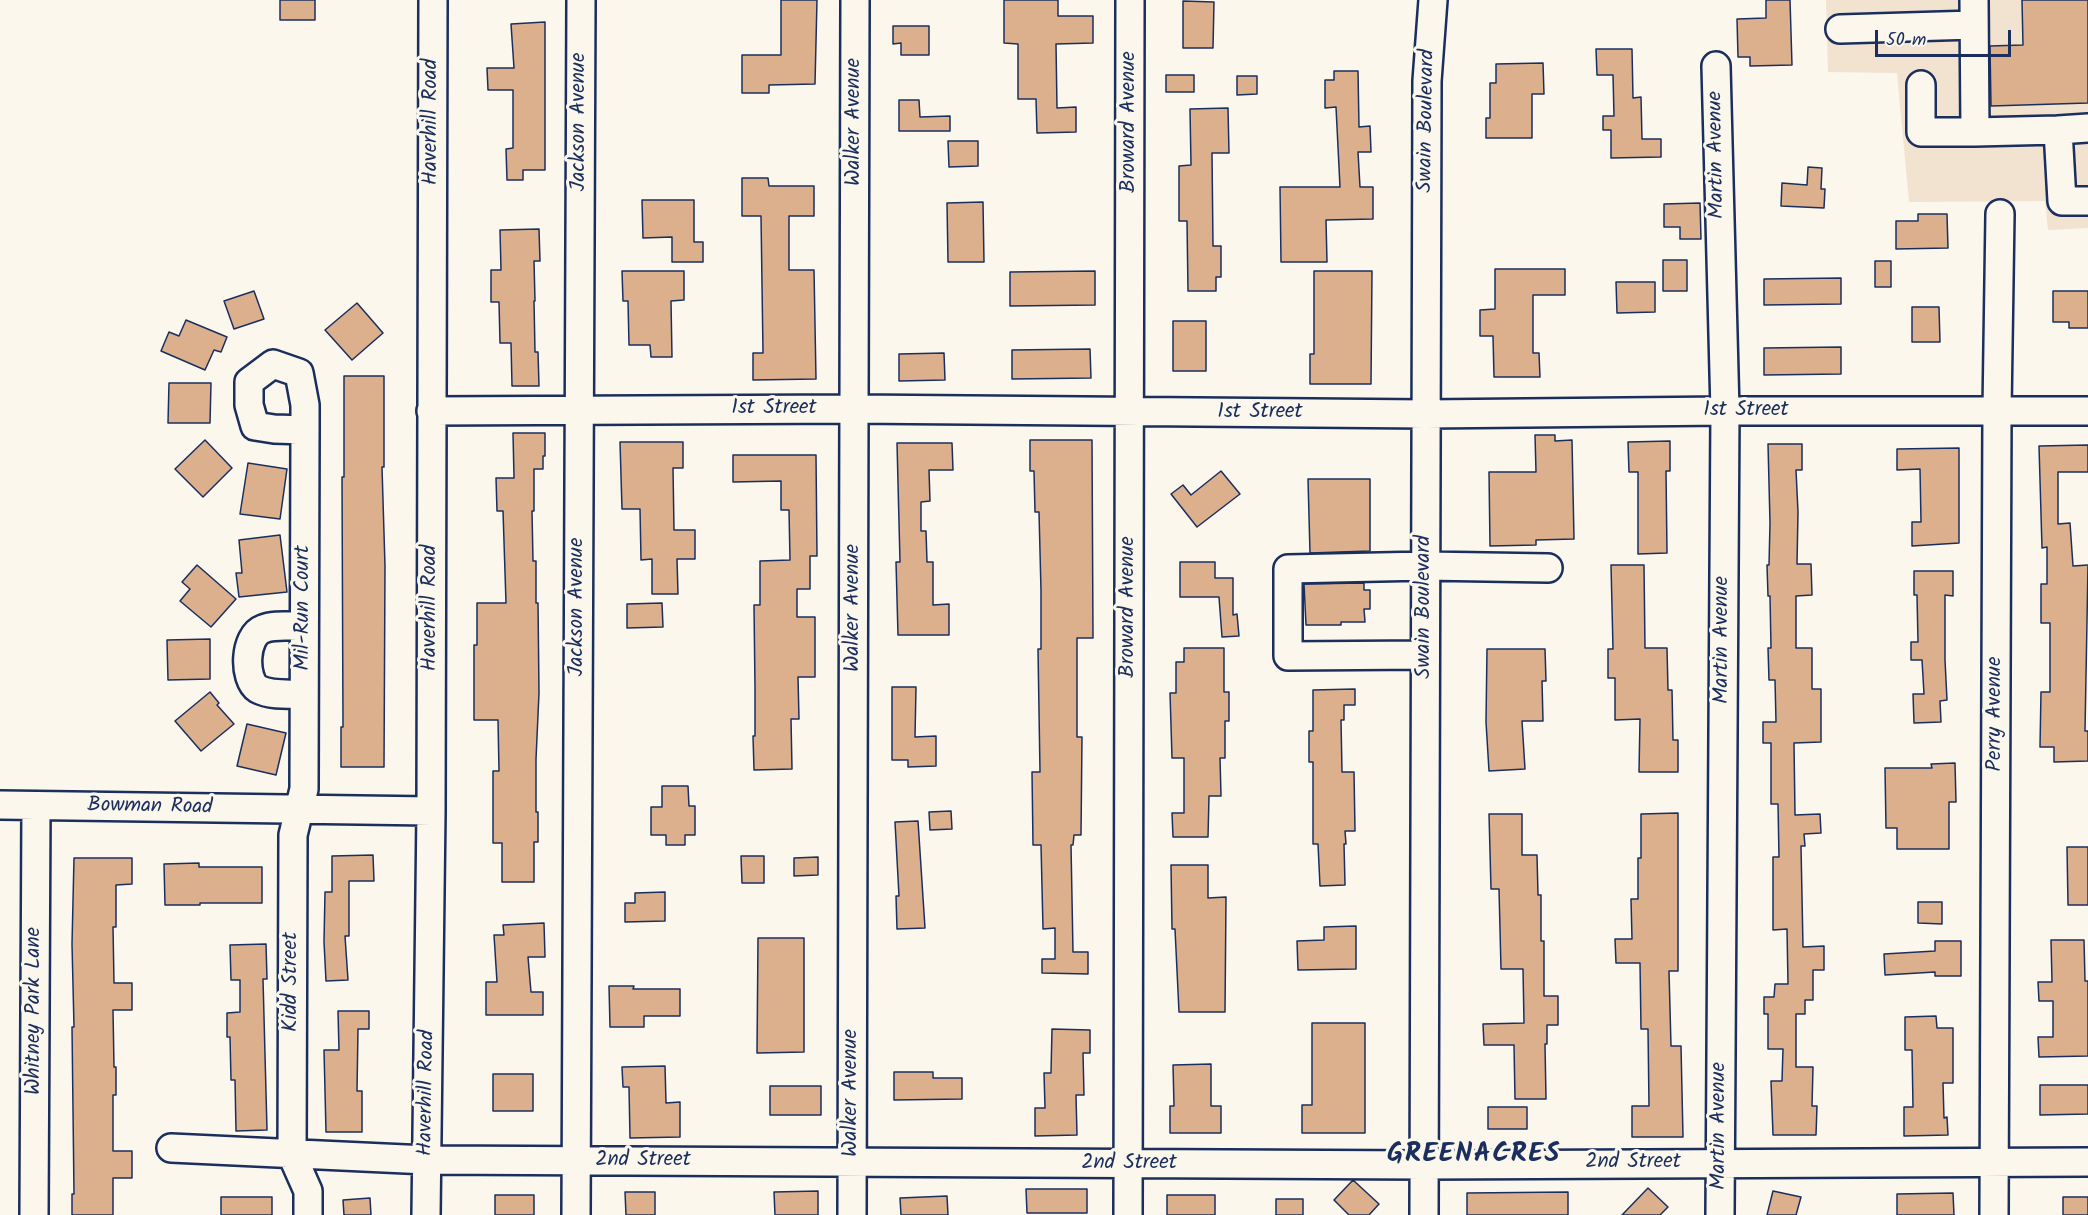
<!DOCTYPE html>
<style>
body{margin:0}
#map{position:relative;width:2088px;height:1215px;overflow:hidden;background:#fbf7ec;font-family:Kalam,sans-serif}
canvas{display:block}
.scale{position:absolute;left:1875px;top:30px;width:136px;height:27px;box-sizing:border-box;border:3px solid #1b2f5e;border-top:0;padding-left:8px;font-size:18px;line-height:21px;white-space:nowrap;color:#1b2f5e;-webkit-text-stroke:4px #fbf7ec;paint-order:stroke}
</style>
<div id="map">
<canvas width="2088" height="1215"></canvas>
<div class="scale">50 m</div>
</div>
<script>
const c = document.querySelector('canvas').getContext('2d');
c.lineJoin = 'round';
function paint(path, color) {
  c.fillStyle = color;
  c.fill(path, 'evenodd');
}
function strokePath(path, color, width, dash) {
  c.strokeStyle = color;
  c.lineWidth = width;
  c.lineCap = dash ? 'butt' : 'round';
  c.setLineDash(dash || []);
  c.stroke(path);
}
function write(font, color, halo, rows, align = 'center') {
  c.font = font + ' Kalam,sans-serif';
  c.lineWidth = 6;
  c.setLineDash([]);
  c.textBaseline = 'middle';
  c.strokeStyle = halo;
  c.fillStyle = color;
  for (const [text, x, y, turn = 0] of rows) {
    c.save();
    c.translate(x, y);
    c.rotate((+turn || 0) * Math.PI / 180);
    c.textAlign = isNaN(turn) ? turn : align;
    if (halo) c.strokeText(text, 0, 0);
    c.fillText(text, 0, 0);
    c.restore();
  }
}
paint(new Path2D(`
 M1826,0H2088V228L2048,230L2045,201L1909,202L1897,73L1828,72Z`), '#f2e2d0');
const building = new Path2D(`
 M280,0H315V20H280Z
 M781,0H817L815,84L769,85V93H742V55H781Z
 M1004,0H1058V16H1093V43L1056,44L1057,108L1076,107V132L1037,133L1036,99H1018V44L1004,43Z
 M1766,0H1790L1792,65L1750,66V57H1738L1737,19L1766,18Z
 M2022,0H2088V103L1991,106L1990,46L2023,45Z
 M1183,1L1214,2L1213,48H1183Z
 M545,22V170H523V180H507L506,149L513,148V90H488L487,68H514L511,24Z
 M893,26H929V55H901V43L893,44Z
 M1596,49H1632L1633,98L1641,97L1642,139H1661V157L1611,158V130H1603V116H1614L1613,75H1597Z
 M1543,63L1544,94H1532V138H1486V118H1490V83H1496V64Z
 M1334,71H1358L1359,127L1370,126L1371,152H1358L1360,187H1373V219L1326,220L1327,262H1281L1280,187H1340L1336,107L1325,108V80H1334Z
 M1166,75H1194V92H1166Z
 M1237,76H1257V94L1237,95Z
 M899,100H919L920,117L950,116V131H899Z
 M1228,108L1229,153H1212L1213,246H1221V277H1216V291H1188L1187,221H1179V166L1191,165L1190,109Z
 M948,141H978V166L949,167Z
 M1808,167L1822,168L1821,189H1825L1824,208L1781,206L1782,183L1807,185Z
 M742,178H768L769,186H814V216H789V270H814L816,379L753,380V353H763L761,216H742Z
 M642,200H694V242H703V262H672V237L643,238Z
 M983,202L984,262H948L947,203Z
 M1700,203L1701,239H1680V227H1664V204Z
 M1918,214H1947L1948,248L1896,249V221H1918Z
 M539,229L540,261H534L535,301H534L535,352H538L539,386H512L511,343H500L499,302H491V270H501L500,230Z
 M1663,260H1687V291H1663Z
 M1875,261H1891V287H1875Z
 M1495,269H1565V295H1533V353H1539L1540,377H1494L1493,336H1480V310L1495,309Z
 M622,271H684V300L671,301L672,357H651L650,345H629L628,301H623Z
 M1095,271V305L1010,306V272Z
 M1314,271H1372L1371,384H1310V354H1314Z
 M1841,278V304L1764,305V279Z
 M1616,282H1655V312L1617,313Z
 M254,291L264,319L234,329L224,301Z
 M2053,291H2088V328H2069V322H2053Z
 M357,303L383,333L352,360L325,330Z
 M1912,307H1939L1940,342H1912Z
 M186,320L227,337L221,352L214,350L205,370L161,351L169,332L179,336Z
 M1173,321H1206V371H1173Z
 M1841,347V374L1764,375V348Z
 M1090,349L1091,378L1012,379V350Z
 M944,353L945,380L899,381V354Z
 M344,376H384V467H382L385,566L384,767H341V727H343L342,477H344Z
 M169,383H211L210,423H168Z
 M513,433H545V456H543V469H534V511H532L533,561H536V603H538L539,693L536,759V812H538V842H534V882H502V843H493V771H499L498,720H474V645H477V603H506L503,511H497L496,478H514Z
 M1535,435H1555V441L1572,440L1574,539L1536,540V545L1490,546L1489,472H1536Z
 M205,440L232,468L203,497L175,469Z
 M1030,440H1092L1093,638H1077V737H1082L1081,835H1074L1073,845H1071L1073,952H1088V974L1042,973V959H1055V928L1043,929L1041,845H1033L1032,772H1040L1038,649H1041V591L1039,512H1035L1034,471H1030Z
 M1670,441V471H1666L1667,553L1638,554V472H1629L1628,442Z
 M620,442H683V468H673L674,530H695V559H677L678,594H652V559L641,560L640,509H622Z
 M897,443H952L953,470H929L930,501L921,502V531H926L927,562H933V605L949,604V635H898L896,562H900Z
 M1768,444H1802V470H1796L1798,512L1797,564H1811L1812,595L1796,596V648H1812V689H1821V742L1794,743L1795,815L1820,814L1821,833L1804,834L1805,846H1801L1803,947L1824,946V970H1813V1000H1805V1014H1796V1067H1813L1812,1106H1817L1816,1135H1773L1771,1081H1782L1783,1049H1768V1014H1764V997H1774L1775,984H1788L1787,929L1773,930V857H1779L1778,804H1771V743H1763V722H1776L1775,680H1769L1768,648H1771L1770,596H1768L1767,565H1769L1770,523Z
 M2088,445V472H2058V524L2070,523L2073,566L2088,565L2085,731H2088V761L2054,762V747H2040L2041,692H2050V623H2041V584H2047V547L2042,548L2039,446Z
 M1959,448V543L1912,546V522H1921L1920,469L1897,470V449Z
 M733,455H816L817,556H810V589H797V617H815V677H798L799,719H791L792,769L754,770L753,736H755V688L754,605H760V561L790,560L789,510H781V481L733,482Z
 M248,463L287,469L280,519L240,514Z
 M1221,471L1240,494L1197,527L1171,494L1183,485L1191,495Z
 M1308,479H1370V551L1310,553Z
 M280,535L287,592L239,597L236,573H242L239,540Z
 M1180,562H1215V578H1233V615L1237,614L1239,636L1222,637L1219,597H1180Z
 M197,565L236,599L211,627L180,601L190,589L182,582Z
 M1611,565H1644L1645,648H1667L1668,690H1672L1673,740H1678V772H1639L1640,719L1615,720V678H1608V649H1613Z
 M1914,571H1953V596L1945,595V660L1947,700L1940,701L1941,722L1914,723L1913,694H1924L1922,660H1911V642H1918L1917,595H1914Z
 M1364,583V590H1370V609H1364L1365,622H1341V625H1306L1304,584Z
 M662,603L663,627L627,628V604Z
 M210,639V679L168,680L167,640Z
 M1184,648H1224V692H1229V721H1225V758H1220L1221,796H1209L1208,837H1173L1172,813H1184V758H1172L1170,693H1176V662H1184Z
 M1487,649H1545L1546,681H1542L1543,721H1522L1525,769L1489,771L1486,722Z
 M892,687H916L915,737L936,736V766L908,767V760H892Z
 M1355,689V705H1344V720H1341L1342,772H1354L1355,831H1345L1346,844H1344L1345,885L1320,886L1318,844H1313V762H1309V731H1313V690Z
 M210,692L219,703L217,705L234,724L201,751L175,721Z
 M247,724L286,733L276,775L237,766Z
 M1955,763L1956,802H1949V849H1897V828H1886L1885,768H1932L1931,764Z
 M662,786H688L689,806H695V835H685V845H666V835H651V807H662Z
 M951,811L952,829L930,830L929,812Z
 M1678,813V971H1669L1671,1046H1681L1683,1137H1632V1106H1649L1648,1029H1641L1640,963H1616L1615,939H1632L1631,899H1638V858H1641V814Z
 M1489,814H1522V855H1537L1538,895H1541V941H1544V996H1558V1025H1547V1044H1545L1546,1099H1515L1514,1045H1484L1483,1024L1524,1023L1523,969H1501L1499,889H1491Z
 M918,821L925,928L897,929L896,896H899L895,822Z
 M2067,847H2088V905H2068Z
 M373,855L374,881H349V936H345L348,980L326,981L324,942L325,892H332V856Z
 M741,856H764V883H742Z
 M818,857V875L794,876V858Z
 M74,858H132V884L116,885V927H113L114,983H132V1010H113L114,1067H116V1095H113V1151H132V1178H113V1215H72V1194H74L72,1027H74L72,944Z
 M199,863V867H262V903H200V905H165L164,864Z
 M1171,865H1208V898L1226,897L1225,1012H1179L1175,929H1172Z
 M665,892V921L625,922V903H635V893Z
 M1918,902H1942V924L1918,923Z
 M544,923L545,957H528L531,992H543V1015H486V982H497L494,935H504L503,925Z
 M1356,926V969L1298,970L1297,941L1324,940V927Z
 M758,938H804V1052L757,1053Z
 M2051,940H2084L2085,981H2088V1056L2039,1057L2038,1037H2053V1001H2039L2038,982H2052Z
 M1935,941H1961V976H1935V972L1885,975L1884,954L1935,951Z
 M266,944L267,979H263L267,1130L236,1131L235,1080H231L230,1037H227V1013L240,1012V980H231L230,945Z
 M609,986H634L633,989H680V1016H644V1027H610Z
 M338,1011H369V1029H358L357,1091H362V1132H326L324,1050H339Z
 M1936,1016L1937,1028H1953V1083H1943L1944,1118L1947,1117L1948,1135L1904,1136V1107H1913L1912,1050H1905V1017Z
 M1312,1023H1365V1133H1302V1105H1312Z
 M1052,1029L1090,1030V1053H1083L1084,1095H1076L1077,1135L1035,1136V1108H1045L1044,1073H1051Z
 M1211,1064V1106H1221V1133H1170V1106H1174L1173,1065Z
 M665,1066L666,1103L680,1102V1137L630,1138L629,1087H623L622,1067Z
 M894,1072H933V1078H962V1099L894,1100Z
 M493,1074H533V1111H493Z
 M2040,1085H2088V1114L2040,1115Z
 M770,1086H821V1115H770Z
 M1488,1107H1527V1129H1488Z
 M1353,1180L1379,1204L1369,1215H1349L1334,1200Z
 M1648,1188L1668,1207L1660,1215H1622Z
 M1026,1189H1087V1213H1027Z
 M818,1191V1215H775L774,1192Z
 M1773,1191L1801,1197L1796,1215H1767Z
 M625,1192H655V1215H626Z
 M1568,1192V1215H1467V1193Z
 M1953,1193L1954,1215H1897V1194Z
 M495,1195H534V1215H495Z
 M1167,1195H1215V1215H1167Z
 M947,1196L948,1215H901L900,1198Z
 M221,1197H272V1215H221Z
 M2063,1197H2088V1215H2063Z
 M370,1198L371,1215H344L343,1200Z
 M1276,1199H1303V1215H1276Z`);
paint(building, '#dcb08d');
strokePath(building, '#1b2f5e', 1.5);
const minor = new Path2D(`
 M1974,0L1975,132L2058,130L2062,201H2088
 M1840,29L1974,25
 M1716,66L1725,411L1720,1215
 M1921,85V132H1975
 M2058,130L2088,128
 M431,411L854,409L1426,414L1725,411H2088
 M305,430L274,429L255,426L249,405V382L273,364L299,373L305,405V430L304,789L293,835L292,1155L308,1191V1215
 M1425,655L1288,656V569L1425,566L1548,568
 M304,694C290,694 271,696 258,689C243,679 244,636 263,629C275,624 291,627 304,626
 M0,805L431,811
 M171,1148L427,1160L1424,1165L2088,1162
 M34,1215L36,806
 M426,1215L431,811L433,0
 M576,1215L581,0
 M852,1215L855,0
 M1128,1215L1130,0
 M1424,1215L1427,81L1433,0
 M1994,1215L1997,410L2000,214`);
strokePath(minor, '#1b2f5e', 32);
strokePath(minor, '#fbf7ec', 27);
write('21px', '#1b2f5e', '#fbf7ec', [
 ["Swain Boulevard",1428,121,-89],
 ["Haverhill Road",432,122,-90],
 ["Jackson Avenue",580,122,-90],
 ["Walker Avenue",855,122,-90],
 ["Broward Avenue",1130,122,-90],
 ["Martin Avenue",1718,155,-91],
 ["1st Street",774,409],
 ["1st Street",1746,411],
 ["1st Street",1260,413],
 ["Jackson Avenue",578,607,-90],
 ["Broward Avenue",1129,607,-90],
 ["Swain Boulevard",1425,607,-90],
 ["Mil-Run Court",304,608,-90],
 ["Haverhill Road",431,608,-90],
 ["Walker Avenue",854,608,-90],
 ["Martin Avenue",1723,640,-90],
 ["Perry Avenue",1996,714,-90],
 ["Bowman Road",150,808,1],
 ["Kidd Street",292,982,-90],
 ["Whitney Park Lane",35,1011,-90],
 ["Haverhill Road",428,1093,-89],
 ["Walker Avenue",852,1093,-90],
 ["Martin Avenue",1720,1126,-90],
 ["2nd Street",643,1161],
 ["2nd Street",1633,1163],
 ["2nd Street",1129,1164]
]);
c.letterSpacing = '1.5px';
write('bold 27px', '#1b2f5e', '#fbf7ec', [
 ["GREENACRES",1474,1156]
]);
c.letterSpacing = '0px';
</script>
